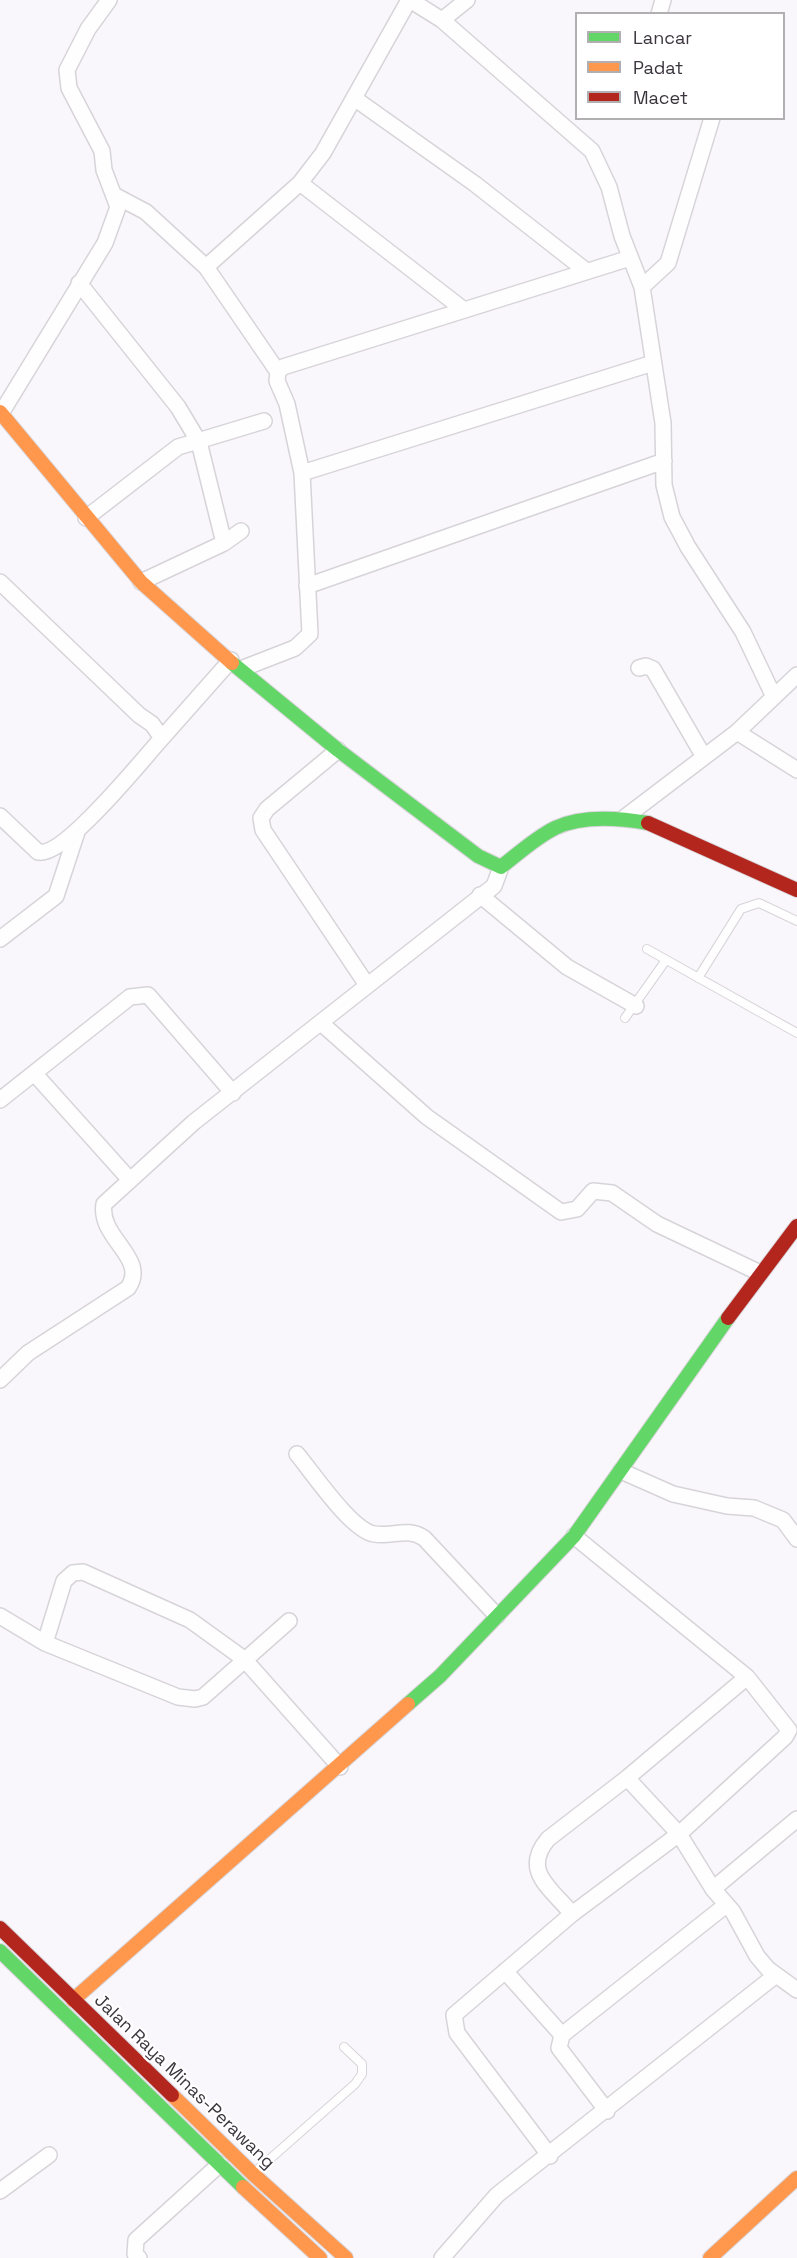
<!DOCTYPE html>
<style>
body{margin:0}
#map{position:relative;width:797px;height:2258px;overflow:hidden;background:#f9f7fb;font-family:"Space Grotesk",sans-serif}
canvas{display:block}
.legend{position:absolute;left:575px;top:12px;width:210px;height:108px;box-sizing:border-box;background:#fff;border:2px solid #b1afb2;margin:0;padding:8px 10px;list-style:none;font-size:18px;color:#3b363e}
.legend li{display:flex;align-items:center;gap:12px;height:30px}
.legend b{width:30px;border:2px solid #b1afb2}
</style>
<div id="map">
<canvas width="797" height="2258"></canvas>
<ul class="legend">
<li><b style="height:8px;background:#63d668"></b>Lancar</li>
<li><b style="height:8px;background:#ff974d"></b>Padat</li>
<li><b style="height:8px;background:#b3261e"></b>Macet</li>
</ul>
</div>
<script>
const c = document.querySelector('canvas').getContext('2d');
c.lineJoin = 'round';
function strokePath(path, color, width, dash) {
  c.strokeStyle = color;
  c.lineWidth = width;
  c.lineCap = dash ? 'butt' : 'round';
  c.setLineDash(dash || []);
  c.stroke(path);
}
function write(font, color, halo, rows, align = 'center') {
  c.font = font + ' "Space Grotesk",sans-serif';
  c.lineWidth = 4.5;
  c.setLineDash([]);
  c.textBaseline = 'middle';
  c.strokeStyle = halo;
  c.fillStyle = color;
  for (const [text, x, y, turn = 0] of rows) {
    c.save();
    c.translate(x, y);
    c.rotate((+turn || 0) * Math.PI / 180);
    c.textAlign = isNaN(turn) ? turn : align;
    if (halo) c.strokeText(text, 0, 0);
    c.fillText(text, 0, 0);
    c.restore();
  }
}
const lane = new Path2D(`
 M647,949L797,1033
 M698,978L741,909L759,903L797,921
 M625,1018L666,960
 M254,2173L355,2084L362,2074V2064L344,2047`);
const street = new Path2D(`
 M410,0L442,20L592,151L609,187L622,236L642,287L663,423L664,485L672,517L688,547L743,632L774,697
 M659,14L663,0
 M442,20L467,0
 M354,98L475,184L585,270
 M300,183L464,310
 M114,195L146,212L206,267L278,372
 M206,267L300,183L323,153L409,0
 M79,283L178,407L199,442L224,543L241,531
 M642,287L668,263L712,118
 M0,415L105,243L118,207L104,170L102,151L69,88L67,70L88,29L109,0
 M302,473L653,363
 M86,518L178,447L264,421
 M0,582L139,715L152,724L162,738L231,660
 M141,582L224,543
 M307,586L664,461
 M639,668L646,666L653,669L704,757
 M241,669L295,648L310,634L302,473L287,404L277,381L278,372L283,367L630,258
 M737,732L797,770
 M338,750L267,809L261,818L263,830L367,985
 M0,816L38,852C64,858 143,759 162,738
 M624,818L737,732L797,675
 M480,895L567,967L636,1006
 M0,939L56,896L77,832
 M321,1023L427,1117L561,1212L577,1209L593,1191L612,1193L657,1224L760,1273
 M34,1073L130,1180
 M0,1100L130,997L148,995L233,1093
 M0,1380L28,1353L128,1288C149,1258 98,1238 104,1204L194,1122L494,886L501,867
 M297,1454C313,1473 351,1530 374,1534C393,1537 407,1527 424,1538L497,1616
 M621,1471L673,1494L727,1506L754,1508L783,1520L797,1539
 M0,1616L45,1643L64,1581L73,1573L83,1572L190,1620L244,1659L340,1767
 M45,1643L178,1697L195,1699L203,1697L289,1621
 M627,1778L679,1834L713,1889L733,1912L757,1956L768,1969L797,1990
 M713,1889L797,1819
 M572,1914C551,1888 521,1871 548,1839L627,1778L747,1677
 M505,1971L562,2035
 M607,2111L559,2048L562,2035L726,1905
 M550,2156L457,2033L454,2015L572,1914L679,1834L785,1737L789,1730L747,1677L574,1536
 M0,2191L49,2155
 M139,2258L135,2254L136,2240L220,2164
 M442,2258L497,2195L776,1975`);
const fast = new Path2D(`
 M232,663L338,750L478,856L501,867C518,854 535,838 555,828C582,815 619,818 648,823
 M408,1704L440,1676L574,1536L728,1318
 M0,1951L243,2187`);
const slow = new Path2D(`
 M0,412L141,582L232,663
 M73,2000L408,1704
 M172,2095L253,2174L346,2258
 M243,2187L320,2258
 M710,2258L797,2178`);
const jam = new Path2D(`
 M648,823L797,890
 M728,1318L797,1226
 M0,1928L172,2095`);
strokePath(lane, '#d7d4d9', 10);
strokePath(street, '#d7d4d9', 18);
strokePath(fast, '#d7d4d9', 16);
strokePath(slow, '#d7d4d9', 16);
strokePath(jam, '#d7d4d9', 16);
strokePath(lane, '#fefefe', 8);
strokePath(street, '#fefefe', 15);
strokePath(fast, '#63d668', 14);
strokePath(slow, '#ff974d', 14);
strokePath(jam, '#b3261e', 14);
write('18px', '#3b363e', '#fff', [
 ["Jalan Raya Minas-Perawang",184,2082,44]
]);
</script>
